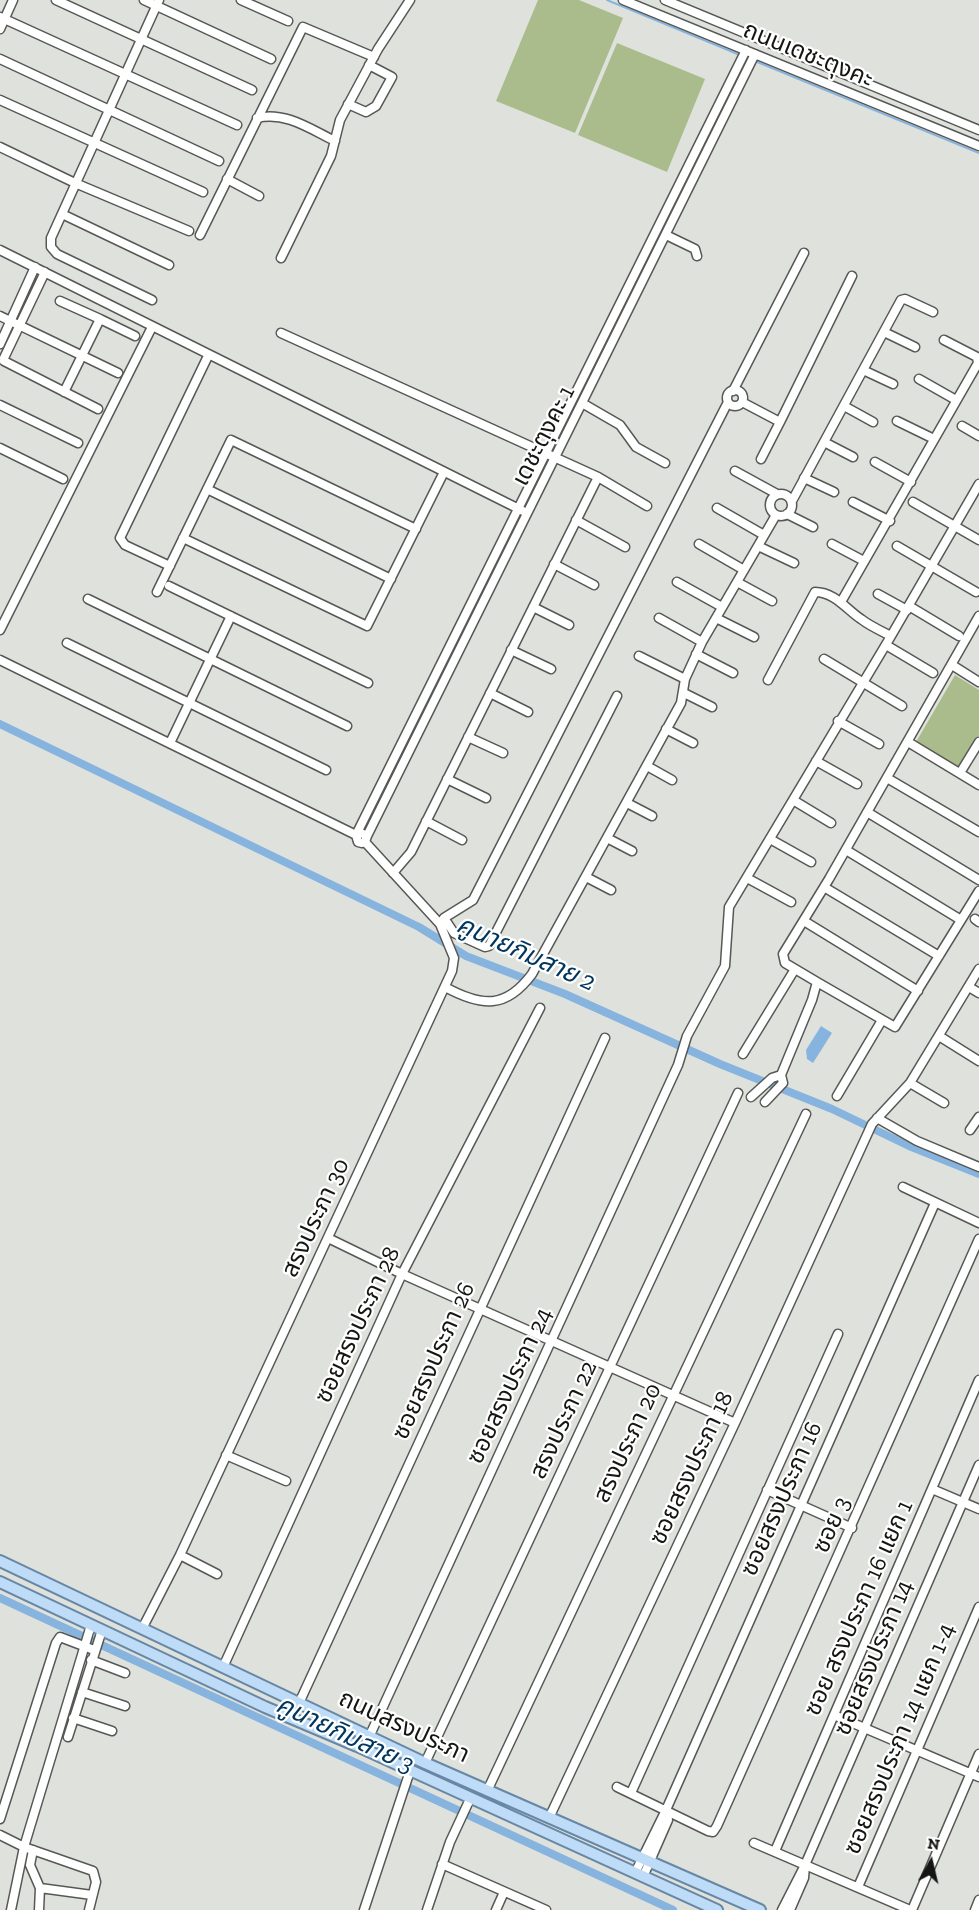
<!DOCTYPE html>
<meta charset="utf-8">
<style>
body{margin:0}
#map{position:relative;width:979px;height:1910px;overflow:hidden;background:#dfe2dc;font-family:"Zilla Slab",serif}
canvas{display:block}
.north{position:absolute;left:901px;top:1832px;width:60px;height:60px;-webkit-text-stroke:4px #fff;paint-order:stroke;rotate:8deg;font-size:16px;font-weight:700;line-height:24px;text-align:center;color:#151513}
.north::after{content:'';display:block;margin:auto;width:21px;height:27px;background:#151513;clip-path:polygon(50% 0,100% 100%,50% 72%,0 100%)}
</style>
<div id="map">
<canvas width="979" height="1910"></canvas>
<div class="north">N</div>
</div>
<script>
const c = document.querySelector('canvas').getContext('2d');
c.lineJoin = 'round';
function paint(path, color) {
  c.fillStyle = color;
  c.fill(path, 'evenodd');
}
function strokePath(path, color, width, dash) {
  c.strokeStyle = color;
  c.lineWidth = width;
  c.lineCap = dash ? 'butt' : 'round';
  c.setLineDash(dash || []);
  c.stroke(path);
}
function write(font, color, halo, rows, align = 'center') {
  c.font = font + ' "Zilla Slab","Noto Sans Thai",serif';
  c.lineWidth = 4.5;
  c.setLineDash([]);
  c.textBaseline = 'middle';
  c.strokeStyle = halo;
  c.fillStyle = color;
  for (const [text, x, y, turn = 0] of rows) {
    c.save();
    c.translate(x, y);
    c.rotate((+turn || 0) * Math.PI / 180);
    c.textAlign = isNaN(turn) ? turn : align;
    if (halo) c.strokeText(text, 0, 0);
    c.fillText(text, 0, 0);
    c.restore();
  }
}
paint(new Path2D(`
 M538,0H579L623,18L575,133L496,101Z
 M617,43L705,79L667,172L578,135Z
 M955,675L979,690V735L959,768L916,742Z`), '#aabc8c');
paint(new Path2D(`
 M821,1026L832,1033L813,1063L807,1059L806,1050Z`), '#87b4df');
strokePath(new Path2D(`
 M607,0L740,55
 M745,57L979,153`), '#87b4df', 2);
strokePath(new Path2D(`
 M0,724L419,927L466,956L565,994L720,1064L832,1109L909,1146L979,1174
 M0,1598L673,1910`), '#87b4df', 8);
const minor = new Path2D(`
 M56,0L252,90
 M144,0L271,59
 M241,0L288,21
 M623,0L979,146
 M665,0L979,130
 M0,17L237,125
 M0,29L13,0
 M0,59L219,161
 M0,100L203,192
 M348,104L366,112L376,106L392,77L369,65
 M257,118C285,111 310,129 335,141
 M0,147L75,183L189,231
 M227,179L259,196
 M62,214L169,265
 M200,235L303,27L374,57
 M666,235L695,249L697,256
 M0,250L523,511
 M281,258L331,156L340,120L378,49L410,0
 M152,300L57,254L51,247V238L159,0
 M60,301L100,319
 M0,316L118,373
 M884,332L915,347
 M281,333L598,477L647,506
 M0,344L35,267
 M4,358L45,272
 M4,361L98,409
 M863,370L893,384
 M919,379L956,400
 M727 398a8 8 0 1 1 16 0a8 8 0 1 1-16 0Z
 M733,391L804,253
 M64,392L100,319L135,336
 M742,402L780,422L852,276
 M582,403L620,425L636,447L665,463
 M0,405L78,443
 M844,406L873,422
 M897,421L934,439
 M962,426L979,436
 M824,442L853,457
 M0,448L63,479
 M761,459L780,422
 M875,462L911,482
 M735,471L777,494
 M804,478L834,492
 M207,489L391,579
 M770 505a11 11 0 1 1 22 0a11 11 0 1 1-22 0Z
 M792,501L901,300L905,299L933,312
 M853,502L890,521
 M913,502L979,540
 M717,508L764,535
 M787,514L813,527
 M576,520L625,547
 M183,538L367,626L444,472
 M699,544L744,570
 M832,544L864,561
 M758,546L794,563
 M897,546L976,592
 M554,564L594,585
 M170,566L125,545L120,538L208,356
 M677,582L722,607
 M737,582L772,601
 M169,586L368,683
 M157,592L231,440L416,529
 M878,594L907,610
 M88,599L347,726
 M841,602L978,363L977,357L944,340
 M909,606L959,636
 M533,607L569,625
 M659,618L702,642
 M716,618L754,637
 M0,630L152,327
 M67,643L326,770
 M886,645L933,673
 M511,650L551,669
 M696,654L733,673
 M639,656L685,679
 M824,659L902,706
 M0,660L356,835
 M952,665L979,682
 M768,680L815,592C835,592 847,610 861,619C870,626 881,631 891,636
 M490,693L528,712
 M684,693L712,707
 M838,721L879,744
 M666,729L693,743
 M468,737L503,753
 M908,742L979,785
 M170,743L231,616
 M816,761L857,784
 M647,766L672,780
 M960,773L979,742
 M887,778L979,832
 M447,779L486,798
 M793,800L831,823
 M627,803L652,816
 M867,812L979,880
 M426,821L462,840
 M359,832L367,836L365,842L362,843L358,842L356,835L746,50
 M367,836L755,54
 M607,838L632,851
 M770,839L811,862
 M846,850L961,920
 M393,873L411,852L598,477
 M586,877L611,890
 M747,878L791,902
 M824,887L939,956
 M444,918L454,933L485,947L489,946L617,696
 M975,919L979,922
 M804,921L918,991
 M440,924L444,918L473,900L728,402
 M817,982L895,1027L979,891
 M445,987C482,1007 506,1009 532,974L681,703L685,679L702,642L776,515
 M969,987L979,993
 M939,1036L979,1061
 M743,1054L795,969
 M781,1075L812,1000L817,982L785,963L783,954L829,879L979,616
 M910,1083L944,1103
 M837,1096L882,1020
 M751,1097L772,1078L781,1075L783,1083L765,1102
 M877,1118L917,1141L979,1167
 M970,1130L979,1117
 M903,1187L979,1223
 M328,1238L402,1274L735,1423
 M226,1455L286,1481
 M932,1489L979,1509
 M767,1490L852,1528
 M180,1555L217,1574
 M143,1627L180,1555L452,971L454,958L440,924L365,842
 M91,1660L125,1673
 M224,1665L402,1274L540,1008
 M82,1692L125,1706
 M300,1701L605,1038
 M834,1715L979,1777
 M73,1718L112,1731
 M370,1735L678,1065L687,1036L725,966L729,907L891,636L979,484
 M68,1737L102,1630
 M425,1763L738,1093
 M617,1787L708,1831L713,1832L717,1826L979,1239
 M488,1789L806,1114
 M631,1793L838,1334
 M549,1818L735,1423L872,1124L910,1083L979,969
 M0,1819L56,1643L60,1637L94,1650
 M0,1835L24,1847L93,1871L96,1882L89,1910
 M754,1843L910,1910
 M33,1850L30,1865L40,1888L39,1910
 M775,1851L979,1380
 M442,1864L546,1910
 M635,1873L666,1810L935,1203
 M643,1877L668,1820L666,1810
 M858,1887L979,1607
 M40,1888L92,1895
 M11,1910L24,1847L91,1625
 M364,1910L410,1771
 M427,1910L450,1842L470,1799
 M496,1910L504,1892
 M782,1910L805,1865L979,1465
 M790,1910L804,1878L805,1866
 M912,1910L979,1754
 M975,1910L979,1900`);
const major = new Path2D(`
 M0,1561L425,1763L760,1910
 M0,1582L265,1707L357,1746L717,1910`);
strokePath(minor, '#565854', 11);
strokePath(major, '#6787a4', 14);
strokePath(minor, '#fff', 8);
strokePath(major, '#bedcf7', 10);
write('24px', '#151513', '#fff', [
 ["ถนนเดชะตุงคะ",808,55,22],
 ["เดชะตุงคะ 1",544,436,-63],
 ["สรงประภา 30",316,1218,-65],
 ["ซอยสรงประภา 28",358,1325,-65],
 ["ซอยสรงประภา 26",434,1361,-66],
 ["ซอยสรงประภา 24",510,1386,-65],
 ["สรงประภา 22",564,1420,-65],
 ["สรงประภา 20",628,1443,-65],
 ["ซอยสรงประภา 18",692,1468,-65],
 ["ซอยสรงประภา 16",782,1499,-66],
 ["ซอย 3",832,1525,-66],
 ["ซอย สรงประภา 16 แยก 1",859,1608,-66],
 ["ซอยสรงประภา 14",874,1658,-67],
 ["ถนนสรงประภา",404,1727,25],
 ["ซอยสรงประภา 14 แยก 1-4",900,1739,-67]
]);
write('italic 26px', '#00365e', '#fff', [
 ["คูนายกิมสาย 2",526,954,24],
 ["คูนายกิมสาย 3",345,1735,25]
]);
</script>
